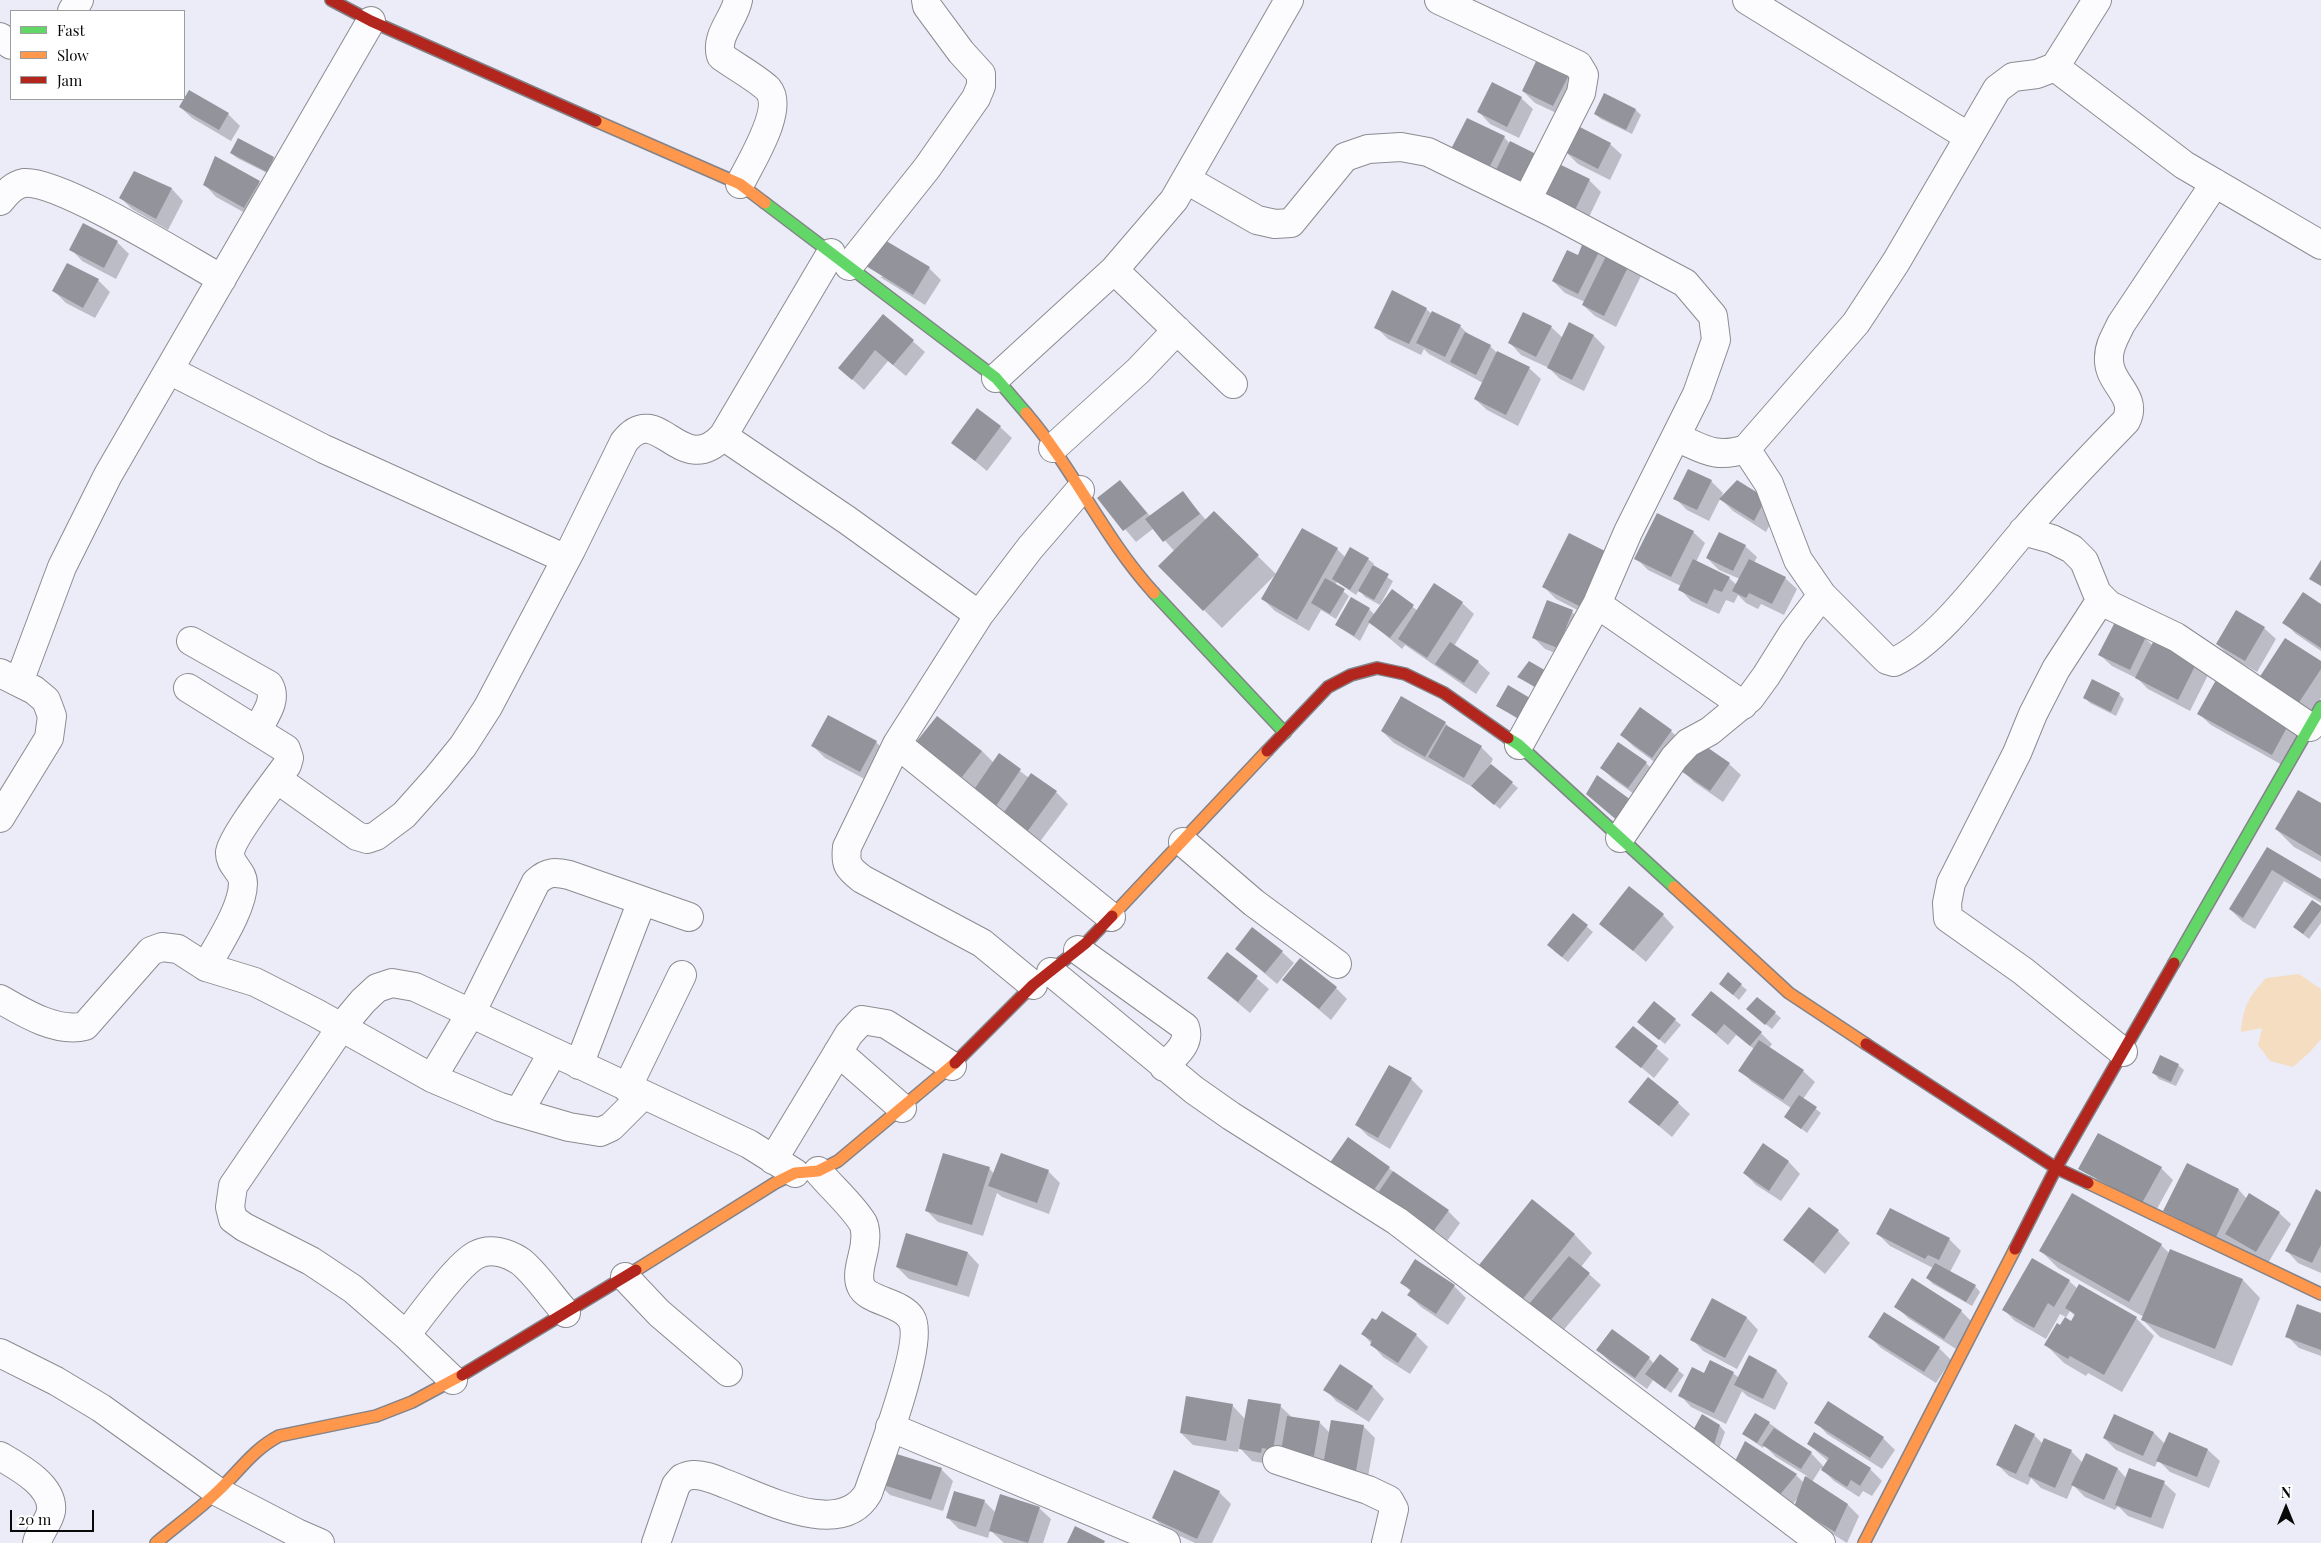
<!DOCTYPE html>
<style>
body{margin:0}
#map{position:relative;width:2321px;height:1543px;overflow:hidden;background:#ececf9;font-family:"Playfair Display",serif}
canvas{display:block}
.legend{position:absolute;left:10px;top:10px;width:175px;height:90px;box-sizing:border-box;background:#fff;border:1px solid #9d9d9d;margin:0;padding:6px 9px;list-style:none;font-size:15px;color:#090909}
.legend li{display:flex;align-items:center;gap:10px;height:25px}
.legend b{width:25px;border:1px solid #9d9d9d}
.north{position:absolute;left:2261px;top:1483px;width:50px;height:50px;-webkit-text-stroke:4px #fff;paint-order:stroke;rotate:0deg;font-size:14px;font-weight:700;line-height:20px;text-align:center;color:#090909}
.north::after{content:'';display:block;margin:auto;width:18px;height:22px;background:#090909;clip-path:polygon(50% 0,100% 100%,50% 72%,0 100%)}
.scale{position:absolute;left:10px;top:1510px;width:84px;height:22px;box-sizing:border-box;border:2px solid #090909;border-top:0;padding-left:6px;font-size:15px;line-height:18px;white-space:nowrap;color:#090909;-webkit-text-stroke:4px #fff;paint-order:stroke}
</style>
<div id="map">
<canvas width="2321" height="1543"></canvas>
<ul class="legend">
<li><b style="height:6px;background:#63d668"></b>Fast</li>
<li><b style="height:6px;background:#ff974d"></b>Slow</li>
<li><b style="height:6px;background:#b3261e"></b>Jam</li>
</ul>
<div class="north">N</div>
<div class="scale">20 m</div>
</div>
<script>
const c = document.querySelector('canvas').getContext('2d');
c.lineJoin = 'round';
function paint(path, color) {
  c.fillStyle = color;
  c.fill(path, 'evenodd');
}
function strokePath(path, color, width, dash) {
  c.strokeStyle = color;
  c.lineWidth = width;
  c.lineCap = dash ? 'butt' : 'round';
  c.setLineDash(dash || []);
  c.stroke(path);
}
paint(new Path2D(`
 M2299,974L2321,989V1039L2310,1052L2293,1067L2270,1061L2258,1045L2262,1028L2241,1032C2243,1006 2249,997 2266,978Z`), '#f4ddc1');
paint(new Path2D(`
 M1571,70L1565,117L1535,103L1523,91Z
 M189,92L228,114L240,126L231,141L192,118L180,107Z
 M1605,95L1636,110L1641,115L1632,134L1601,119L1595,114Z
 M1521,98L1533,109L1519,138L1490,124L1479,112Z
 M1504,137L1510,144L1508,184L1463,163Z
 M1610,144L1622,155L1610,180L1578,164L1566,152Z
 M231,153L273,158L279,163L273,176L237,158Z
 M135,173L172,189L183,201L168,230L132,209L121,198Z
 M1589,180L1601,192L1587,221L1557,206Z
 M259,182L270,194L256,219L216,197L205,185Z
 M117,242L129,254L116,279L82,261L71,249Z
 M1585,242L1630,264L1641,276L1616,327L1595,316L1583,305L1585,302L1565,293L1553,281L1578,256Z
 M929,268L941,280L925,305L880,277Z
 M98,280L110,292L95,318L66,303L54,291Z
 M1426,309L1432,314L1460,326L1469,335L1490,346L1497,353L1529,368L1541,379L1518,426L1487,410L1475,399L1483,383L1429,354L1424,349L1421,355L1388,339L1376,327Z
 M883,315L925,352L906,376L888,361L864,390L840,368Z
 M1551,327L1563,338L1594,336L1605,347L1584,391L1560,379L1549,368L1521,355L1510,343Z
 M1000,427L1012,438L987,471L952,442Z
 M1120,481L1151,517L1183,493L1206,520L1214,513L1276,574L1222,628L1160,566L1175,552L1154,528L1136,542L1099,498Z
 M1711,481L1723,493L1709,521L1687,510L1675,498Z
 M1738,481L1777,511L1766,532L1733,511L1721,499Z
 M1693,532L1705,543L1696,562L1729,578L1737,585L1740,579L1719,570L1707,558L1745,546L1757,557L1754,563L1785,578L1797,589L1784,615L1761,604L1758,609L1746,603L1738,595L1734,603L1726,600L1719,614L1691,601L1680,589L1681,586L1648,570L1636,558Z
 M1570,535L1593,618L1556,599L1544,587Z
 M1337,549L1346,558L1368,559L1374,564L1372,567L1393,581L1380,605L1365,597L1359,590L1356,595L1337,582L1335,585L1349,596L1336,619L1321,610L1309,631L1275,611L1263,599Z
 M1392,591L1418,611L1462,603L1474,614L1454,646L1478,662L1490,673L1476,694L1405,645L1402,649L1370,622L1360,641L1336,625L1369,609L1375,615Z
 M2321,605V651L2296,634L2284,622Z
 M1572,612L1584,623L1570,659L1545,649L1534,638Z
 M2115,624L2145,638L2153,646L2197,663L2208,675L2190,711L2148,689L2138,679L2112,666L2100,655Z
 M2264,628L2276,639L2257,672L2229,656L2217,644Z
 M1529,662L1546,695L1519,677Z
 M2321,663V698L2310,714L2272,690Z
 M2217,681L2302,733L2284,766L2211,725L2199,714Z
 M1508,687L1528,726L1497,705Z
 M2119,694L2124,699L2116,716L2090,703L2085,698Z
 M1641,709L1671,731L1683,743L1664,769L1633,746L1622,735Z
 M1445,723L1453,731L1481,747L1493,759L1490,765L1518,788L1500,809L1476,789L1394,743L1382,731Z
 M876,742L888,754L872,783L825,758L813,746Z
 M918,742L982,751L994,763L999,755L1029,778L1056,792L1068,804L1039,843L1015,826L976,789L930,754Z
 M1646,763L1658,775L1641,799L1613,779L1602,768Z
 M1729,764L1741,775L1723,802L1694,782L1683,771Z
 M2321,805V862L2294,847L2276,829Z
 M2267,848L2321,880V903L2284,881L2255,929L2242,921L2230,909Z
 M2321,908V923L2309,939L2294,927Z
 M1573,915L1593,932L1568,962L1554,951Z
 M1663,915L1674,927L1646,962L1601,923Z
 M1236,949L1282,952L1294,963L1277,984Z
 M1228,954L1269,989L1250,1013L1208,978Z
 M1284,980L1336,988L1347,999L1331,1020Z
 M1741,985L1747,990L1739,1000L1726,989Z
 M1757,999L1781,1018L1772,1029L1754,1015Z
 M1693,1015L1761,1033L1772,1044L1769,1048L1803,1071L1815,1082L1803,1099L1821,1113L1807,1133L1786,1117L1791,1108L1752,1082L1740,1070L1754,1049L1736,1035L1728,1045Z
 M1675,1020L1681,1025L1665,1044L1644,1027Z
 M1633,1028L1669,1059L1654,1078L1617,1047Z
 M2178,1065L2184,1070L2176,1086L2159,1079L2154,1073Z
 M1411,1079L1423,1091L1390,1149L1368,1136L1357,1125Z
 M1630,1102L1678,1103L1690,1114L1672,1137Z
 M1764,1145L1789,1162L1800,1174L1781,1201L1756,1185L1744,1173Z
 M2187,1165L2239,1190L2247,1199L2279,1213L2291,1224L2268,1263L2177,1222Z
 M989,1168L994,1174L1048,1171L1060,1183L1049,1214L1002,1197L997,1193L983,1236L938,1222L926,1210Z
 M1389,1168L1398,1176L1448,1211L1460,1223L1445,1244L1342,1176Z
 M2161,1168L2173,1180L2154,1214L2092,1180Z
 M2321,1194V1273L2298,1263L2287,1251Z
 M1532,1201L1575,1235L1592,1253L1581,1267L1601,1285L1557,1338L1495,1288Z
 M1891,1210L1949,1239L1961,1251L1950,1272L1975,1286L1980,1292L1972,1306L1933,1284L1927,1278L1933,1268L1890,1246L1878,1234Z
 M1838,1231L1850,1243L1825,1274L1785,1240Z
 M907,1235L968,1253L979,1265L969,1297L909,1279L897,1267Z
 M2161,1245L2170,1254L2243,1280L2260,1298L2232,1366L2160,1337L2142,1319L2144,1317L2058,1268L2041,1251Z
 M2069,1281L2078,1289L2080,1286L2136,1318L2154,1336L2122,1392L2088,1373L2086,1376L2064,1363L2046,1345L2066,1317L2060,1314L2046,1339L2015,1321L2004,1310ZM2070,1311L2075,1316L2071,1323L2065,1319Z
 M1402,1282L1454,1286L1466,1298L1448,1325L1421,1307L1409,1295L1411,1292Z
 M1713,1300L1747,1318L1758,1330L1737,1369L1703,1351L1692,1339Z
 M1896,1306L1961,1311L1973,1323L1956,1349L1908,1318Z
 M2321,1314V1356L2299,1348L2287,1336Z
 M1363,1334L1416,1335L1428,1347L1410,1374L1383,1357Z
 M1870,1337L1939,1348L1951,1360L1936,1383L1881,1348Z
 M1598,1350L1649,1358L1654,1364L1660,1356L1684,1375L1671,1393L1653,1380L1647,1389L1609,1361Z
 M1749,1357L1777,1371L1788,1383L1775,1410L1747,1396L1742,1391L1726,1424L1691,1407L1680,1395L1704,1375L1733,1373L1739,1378Z
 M1340,1366L1373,1387L1384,1399L1369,1422L1336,1401L1325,1389Z
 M1232,1405L1245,1419L1280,1406L1293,1418L1319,1422L1330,1433L1363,1426L1375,1438L1367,1482L1252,1461L1239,1447L1238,1452L1193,1445L1181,1433Z
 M2115,1415L2154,1433L2165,1444L2169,1433L2208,1450L2220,1461L2209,1488L2170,1472L2158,1460L2155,1467L2116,1450L2104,1438Z
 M1816,1422L1883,1438L1895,1450L1882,1469L1827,1434Z
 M1769,1423L1811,1453L1824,1467L1828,1461L1808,1444L1815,1434L1870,1469L1882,1481L1872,1496L1863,1491L1859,1497L1834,1481L1821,1468L1812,1482L1848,1505L1859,1516L1847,1543L1807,1518L1797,1499L1790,1508L1748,1475L1745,1442L1796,1475L1804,1483L1807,1476L1776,1457L1764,1445L1763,1448L1743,1434Z
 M1720,1426L1725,1432L1718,1452L1698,1439Z
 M2034,1435L2043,1444L2071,1451L2083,1463L2118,1469L2126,1478L2164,1483L2176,1494L2163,1529L2128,1516L2118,1506L2115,1510L2085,1497L2073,1485L2067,1499L2041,1488L2031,1478L2028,1485L2009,1476L1998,1465Z
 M941,1469L953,1481L943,1511L890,1495L878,1483Z
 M1219,1492L1231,1504L1212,1543H1195L1165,1529L1153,1517Z
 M984,1501L996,1513L1039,1508L1051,1519L1043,1543H1004L990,1530L988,1538L959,1529L947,1517Z`), '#0003');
paint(new Path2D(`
 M1540,53L1572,69L1553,106L1522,91Z
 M1492,82L1522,97L1507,127L1477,112Z
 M189,90L229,113L219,130L179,107Z
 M1604,93L1636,109L1626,130L1594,114Z
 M1467,118L1505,136L1488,170L1450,151Z
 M1578,126L1611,143L1598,169L1565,152Z
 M238,138L274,157L267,172L230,153Z
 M1510,141L1538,155L1523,183L1495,172Z
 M215,156L260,181L244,208L203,185Z
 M1559,164L1590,179L1575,210L1544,194Z
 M134,171L172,188L156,219L119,198Z
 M83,223L118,241L104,268L69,250Z
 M883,239L930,267L913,295L866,266Z
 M1584,240L1601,248L1578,294L1552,281L1567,250L1578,255Z
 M1608,252L1630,263L1604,316L1582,305Z
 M67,263L99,279L83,308L52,291Z
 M1392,290L1427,308L1409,344L1374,328Z
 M1432,311L1461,325L1445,357L1416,343Z
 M1523,312L1552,326L1536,357L1508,343Z
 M883,314L914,340L893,365L875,350L852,380L838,368Z
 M1569,322L1594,335L1572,380L1547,368Z
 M1465,332L1491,345L1476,375L1450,362Z
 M1497,351L1530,367L1506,415L1474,399Z
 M977,408L1001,426L975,461L951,443Z
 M1688,469L1712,480L1697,510L1673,499Z
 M1120,480L1147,513L1123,531L1097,498Z
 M1737,480L1766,498L1754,521L1719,499Z
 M1183,491L1200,514L1163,542L1145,519Z
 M1214,511L1259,555L1203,611L1158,566Z
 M1657,513L1694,531L1671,577L1634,559Z
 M1302,528L1338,548L1297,620L1261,599Z
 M1719,532L1746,545L1733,571L1706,558Z
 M1569,533L1611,554L1581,607L1542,587Z
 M1350,547L1369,558L1350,590L1332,579Z
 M1693,559L1730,577L1722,592L1714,589L1707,604L1678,590Z
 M1749,559L1786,577L1772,604L1749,593L1746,598L1732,591Z
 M2321,560V586L2309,579Z
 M1373,565L1389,574L1374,600L1358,591Z
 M1325,578L1345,589L1330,614L1311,603Z
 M1434,583L1463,602L1427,658L1398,639Z
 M1392,589L1414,605L1390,638L1368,622Z
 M2303,592L2321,604V648L2282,623Z
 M1351,597L1370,608L1354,636L1335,625Z
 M1547,600L1573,610L1558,648L1532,638Z
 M2236,610L2265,627L2245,661L2216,644Z
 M2115,622L2146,637L2130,670L2098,655Z
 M2285,638L2321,661V669L2298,704L2259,678Z
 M2154,640L2197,662L2178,700L2135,678Z
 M1450,642L1479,661L1464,683L1435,664Z
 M1529,661L1548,672L1541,690L1517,677Z
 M2092,679L2120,693L2111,712L2083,698Z
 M2216,680L2291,720L2272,755L2197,714Z
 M1508,685L1535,701L1523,721L1496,706Z
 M1401,696L1446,722L1425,757L1381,731Z
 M1640,707L1672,730L1652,758L1620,735Z
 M828,715L877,741L860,772L811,746Z
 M937,716L982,751L962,777L916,742Z
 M1446,725L1482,746L1464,778L1428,757Z
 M1618,742L1647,762L1628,788L1600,768Z
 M1701,743L1730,763L1710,791L1681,771Z
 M999,753L1021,769L996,806L973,791Z
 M1491,764L1513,782L1494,805L1471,786Z
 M1031,773L1057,791L1027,832L1002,815Z
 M1597,775L1635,803L1619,822L1586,794Z
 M2298,790L2321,803V856L2275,829Z
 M2267,847L2321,879V900L2272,870L2243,918L2229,909Z
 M1629,886L1664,914L1633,951L1599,924Z
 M2312,900L2321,906V910L2303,934L2293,927Z
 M1573,913L1588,925L1562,957L1547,945Z
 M1252,927L1283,951L1265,973L1235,949Z
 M1227,952L1258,976L1238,1002L1207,978Z
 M1300,958L1337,987L1319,1009L1282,980Z
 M1728,972L1742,984L1733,995L1719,984Z
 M1711,991L1762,1032L1750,1046L1724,1024L1716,1034L1691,1015Z
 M1757,997L1776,1012L1765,1025L1746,1009Z
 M1654,1001L1676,1019L1659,1040L1637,1022Z
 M1633,1026L1658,1046L1641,1068L1615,1047Z
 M1759,1040L1804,1070L1783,1100L1738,1071Z
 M2160,1055L2179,1064L2171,1082L2152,1073Z
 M1389,1065L1412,1078L1378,1138L1355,1125Z
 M1648,1077L1679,1102L1659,1126L1628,1102Z
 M1799,1095L1817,1107L1801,1129L1784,1117Z
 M2098,1133L2162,1167L2142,1203L2078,1169Z
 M1348,1137L1390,1167L1371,1194L1329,1164Z
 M1763,1143L1789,1161L1769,1191L1743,1173Z
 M943,1153L990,1167L972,1225L925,1211Z
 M1001,1153L1049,1170L1037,1203L988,1186Z
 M2187,1163L2239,1189L2216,1237L2163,1211Z
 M1393,1171L1449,1210L1432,1233L1377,1194Z
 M2316,1189L2321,1192V1245L2312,1263L2285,1251Z
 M2072,1193L2162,1244L2129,1302L2039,1251Z
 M2249,1193L2280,1212L2256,1252L2225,1234Z
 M1532,1199L1575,1234L1518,1305L1475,1270Z
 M1809,1207L1839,1230L1813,1263L1783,1240Z
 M1890,1208L1950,1238L1939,1260L1928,1255L1925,1259L1876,1234Z
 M906,1233L968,1252L957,1286L896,1267Z
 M2170,1249L2243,1279L2215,1349L2141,1320Z
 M1569,1256L1590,1273L1545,1327L1524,1310Z
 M2032,1258L2070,1280L2054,1307L2048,1303L2034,1328L2002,1310Z
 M1415,1259L1455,1285L1436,1314L1407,1295L1411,1290L1400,1283Z
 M1935,1263L1976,1285L1966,1302L1926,1278Z
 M1912,1278L1962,1310L1944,1339L1894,1307Z
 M2079,1284L2137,1317L2104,1375L2070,1356L2068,1359L2044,1345L2057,1323L2060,1325L2065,1317L2071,1321L2075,1314L2065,1308Z
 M1712,1298L1747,1317L1725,1358L1690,1340Z
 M2297,1304L2321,1313V1350L2285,1337Z
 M1382,1311L1417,1334L1398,1363L1370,1345L1372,1341L1361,1334L1372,1318L1376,1320Z
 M1884,1312L1940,1347L1924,1372L1868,1337Z
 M1612,1329L1650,1357L1635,1378L1596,1350Z
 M1660,1354L1679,1369L1665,1389L1645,1374Z
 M1749,1355L1777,1370L1763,1399L1734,1385Z
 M1710,1360L1734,1372L1714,1413L1678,1396L1692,1367L1704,1373Z
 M1340,1364L1373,1386L1357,1411L1323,1390Z
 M1186,1396L1233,1404L1226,1441L1180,1433Z
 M1248,1399L1281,1404L1273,1450L1262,1448L1261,1453L1239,1449Z
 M1828,1401L1884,1437L1870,1458L1814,1423Z
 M1755,1413L1770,1422L1757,1443L1742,1434Z
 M1702,1414L1720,1425L1713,1448L1691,1434Z
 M2114,1414L2154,1432L2143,1456L2103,1438Z
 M1287,1416L1320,1421L1314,1456L1281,1451Z
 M1331,1420L1364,1425L1356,1471L1323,1465Z
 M2015,1424L2035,1434L2016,1474L1996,1465Z
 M1774,1428L1812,1452L1801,1469L1762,1445Z
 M1814,1432L1871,1468L1860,1486L1851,1480L1847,1487L1821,1470L1829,1458L1807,1444Z
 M2169,1432L2208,1449L2197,1477L2156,1461Z
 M2044,1438L2072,1450L2055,1488L2028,1476Z
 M1745,1441L1797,1474L1778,1497L1734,1463Z
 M887,1451L942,1468L931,1500L877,1483Z
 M2086,1453L2118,1468L2104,1500L2071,1485Z
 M2129,1468L2165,1481L2151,1518L2115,1505Z
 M1174,1470L1220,1491L1197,1539L1152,1518Z
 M1805,1476L1848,1504L1835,1532L1794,1507Z
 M954,1491L985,1500L976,1527L946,1518Z
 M1000,1494L1040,1507L1028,1543L989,1531Z
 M1075,1526L1105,1541L1104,1543H1067Z`), '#93949b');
const street = new Path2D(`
 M738,0C734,20 715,35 721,56C733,65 758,79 768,89C785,109 750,163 740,184
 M1439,0L1578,65L1584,75L1581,93L1527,200
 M1747,0L1969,137
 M72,11L79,0
 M0,37L11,45
 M2055,67L2184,165L2321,245
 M1187,180L1257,220L1275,224L1291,223L1345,157L1368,149L1401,147L1428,152L1551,212L1685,283L1713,316L1716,340L1697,394L1628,532L1597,604L1519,745
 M0,201C7,193 13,185 24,183C58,179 186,259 222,279
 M849,266L927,168L976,98L981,86V74L961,52L927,6L926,0
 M1114,270L1233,384
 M169,370L324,449L566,559
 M996,378L1114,270L1174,200L1289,0
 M723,436L847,520L979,615
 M1676,437C1704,449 1715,459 1746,449L1856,323L1896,262L1997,89L2013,77L2037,74L2055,67L2097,0
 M1053,448L1138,371L1177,330
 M1746,449L1769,484L1798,560L1822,595L1887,660L1894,662C1940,641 1988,572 2022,533C2055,494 2090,458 2126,421C2139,395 2107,384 2109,357C2109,345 2116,335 2121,324L2215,183
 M2023,531L2052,539L2072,549L2084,561L2097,593L2109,605L2176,637L2310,727
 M2102,598L2056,669L2033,714L2017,753L1951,883L1947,903L1948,918L2023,971L2123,1052
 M1597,604L1743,705
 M191,641L269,685C278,701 264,716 257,731
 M0,673L34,690L46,700L52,716L49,738L0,818
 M19,682L62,567L108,475L371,21
 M188,688L286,749L289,758L287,765C275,782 233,835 230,852C229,865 243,871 243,883C243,908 218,945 206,967
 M897,744L1111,917
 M277,779L357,836L367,839L376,836L404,815L437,778L463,746L488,707L571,550L624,442C658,398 681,481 723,436L831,253
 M1620,838L1674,758L1688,743L1710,731L1750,698L1766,676L1793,633L1822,595
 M1183,842L1254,903L1337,964
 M1078,950L1185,1027C1191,1044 1175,1055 1164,1067
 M1051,972L1194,1090L1231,1116L1397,1221L1821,1543
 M1033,985L982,943L862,879C848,868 845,865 847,847L897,744L979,615L1030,548L1080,490
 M0,999C24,1013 57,1033 85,1026L151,951L162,947L178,949L206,967L255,982L316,1013L432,1078L500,1107L569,1127L600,1132L611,1127L642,1096
 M838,1052L902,1108
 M579,1065L642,901
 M432,1078L471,1013L536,882C548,871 555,872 569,875L689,917
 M627,1088L682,975
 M519,1112L553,1052
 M773,1160L849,1034L862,1020L886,1024L952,1066
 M625,1277L659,1313L728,1372
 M406,1335C421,1316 457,1265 476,1255C490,1247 508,1253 520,1261C534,1271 553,1299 566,1313
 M0,1353L56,1381L101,1408L218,1492L297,1533L320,1543
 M453,1380L406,1335L353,1289L311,1261L244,1227L233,1219L230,1207L233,1186L342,1026L363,1001L377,988L392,983L415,987L749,1144L795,1173
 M890,1427L1166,1543
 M0,1456C19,1467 54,1486 51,1511C49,1522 39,1532 37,1543
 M1277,1460L1368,1490L1389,1500L1394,1509L1386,1543
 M656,1543L676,1485L682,1478C685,1477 689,1475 693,1475C703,1474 716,1480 726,1484C764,1498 841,1540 868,1493C878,1463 926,1341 911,1318C901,1302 867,1301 861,1286C855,1273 865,1254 865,1241C866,1236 865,1227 863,1223C851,1204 832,1188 818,1171`);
const fast = new Path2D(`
 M765,203L996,378L1026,413
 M1154,593L1285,733
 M1508,738L1519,745L1674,887
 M2174,963L2321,707`);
const slow = new Path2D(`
 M596,121L740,184L765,203
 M1026,413C1074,469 1103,537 1154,593
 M1674,887L1789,993L1866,1044
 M1112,916L1267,751
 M2088,1183L2321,1294
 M636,1270L775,1183L795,1173L818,1171L838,1161L955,1063
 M156,1543C176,1526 197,1511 216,1493C238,1473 252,1450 279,1436L376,1416L412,1402L462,1375
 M1864,1543L2015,1249`);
const jam = new Path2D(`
 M331,0L371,21L596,121
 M1267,751L1328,687L1351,675L1377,668L1405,674L1444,693L1508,738
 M1866,1044L2056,1168L2088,1183
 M955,1063L1033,985L1086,943L1112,916
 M2015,1249L2056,1168L2174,963
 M462,1375L636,1270`);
strokePath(street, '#8b8b91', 30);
strokePath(fast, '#828288', 14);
strokePath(slow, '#828288', 14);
strokePath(jam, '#828288', 14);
strokePath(street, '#fcfcfe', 28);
strokePath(fast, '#63d668', 11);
strokePath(slow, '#ff974d', 11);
strokePath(jam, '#b3261e', 11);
</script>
